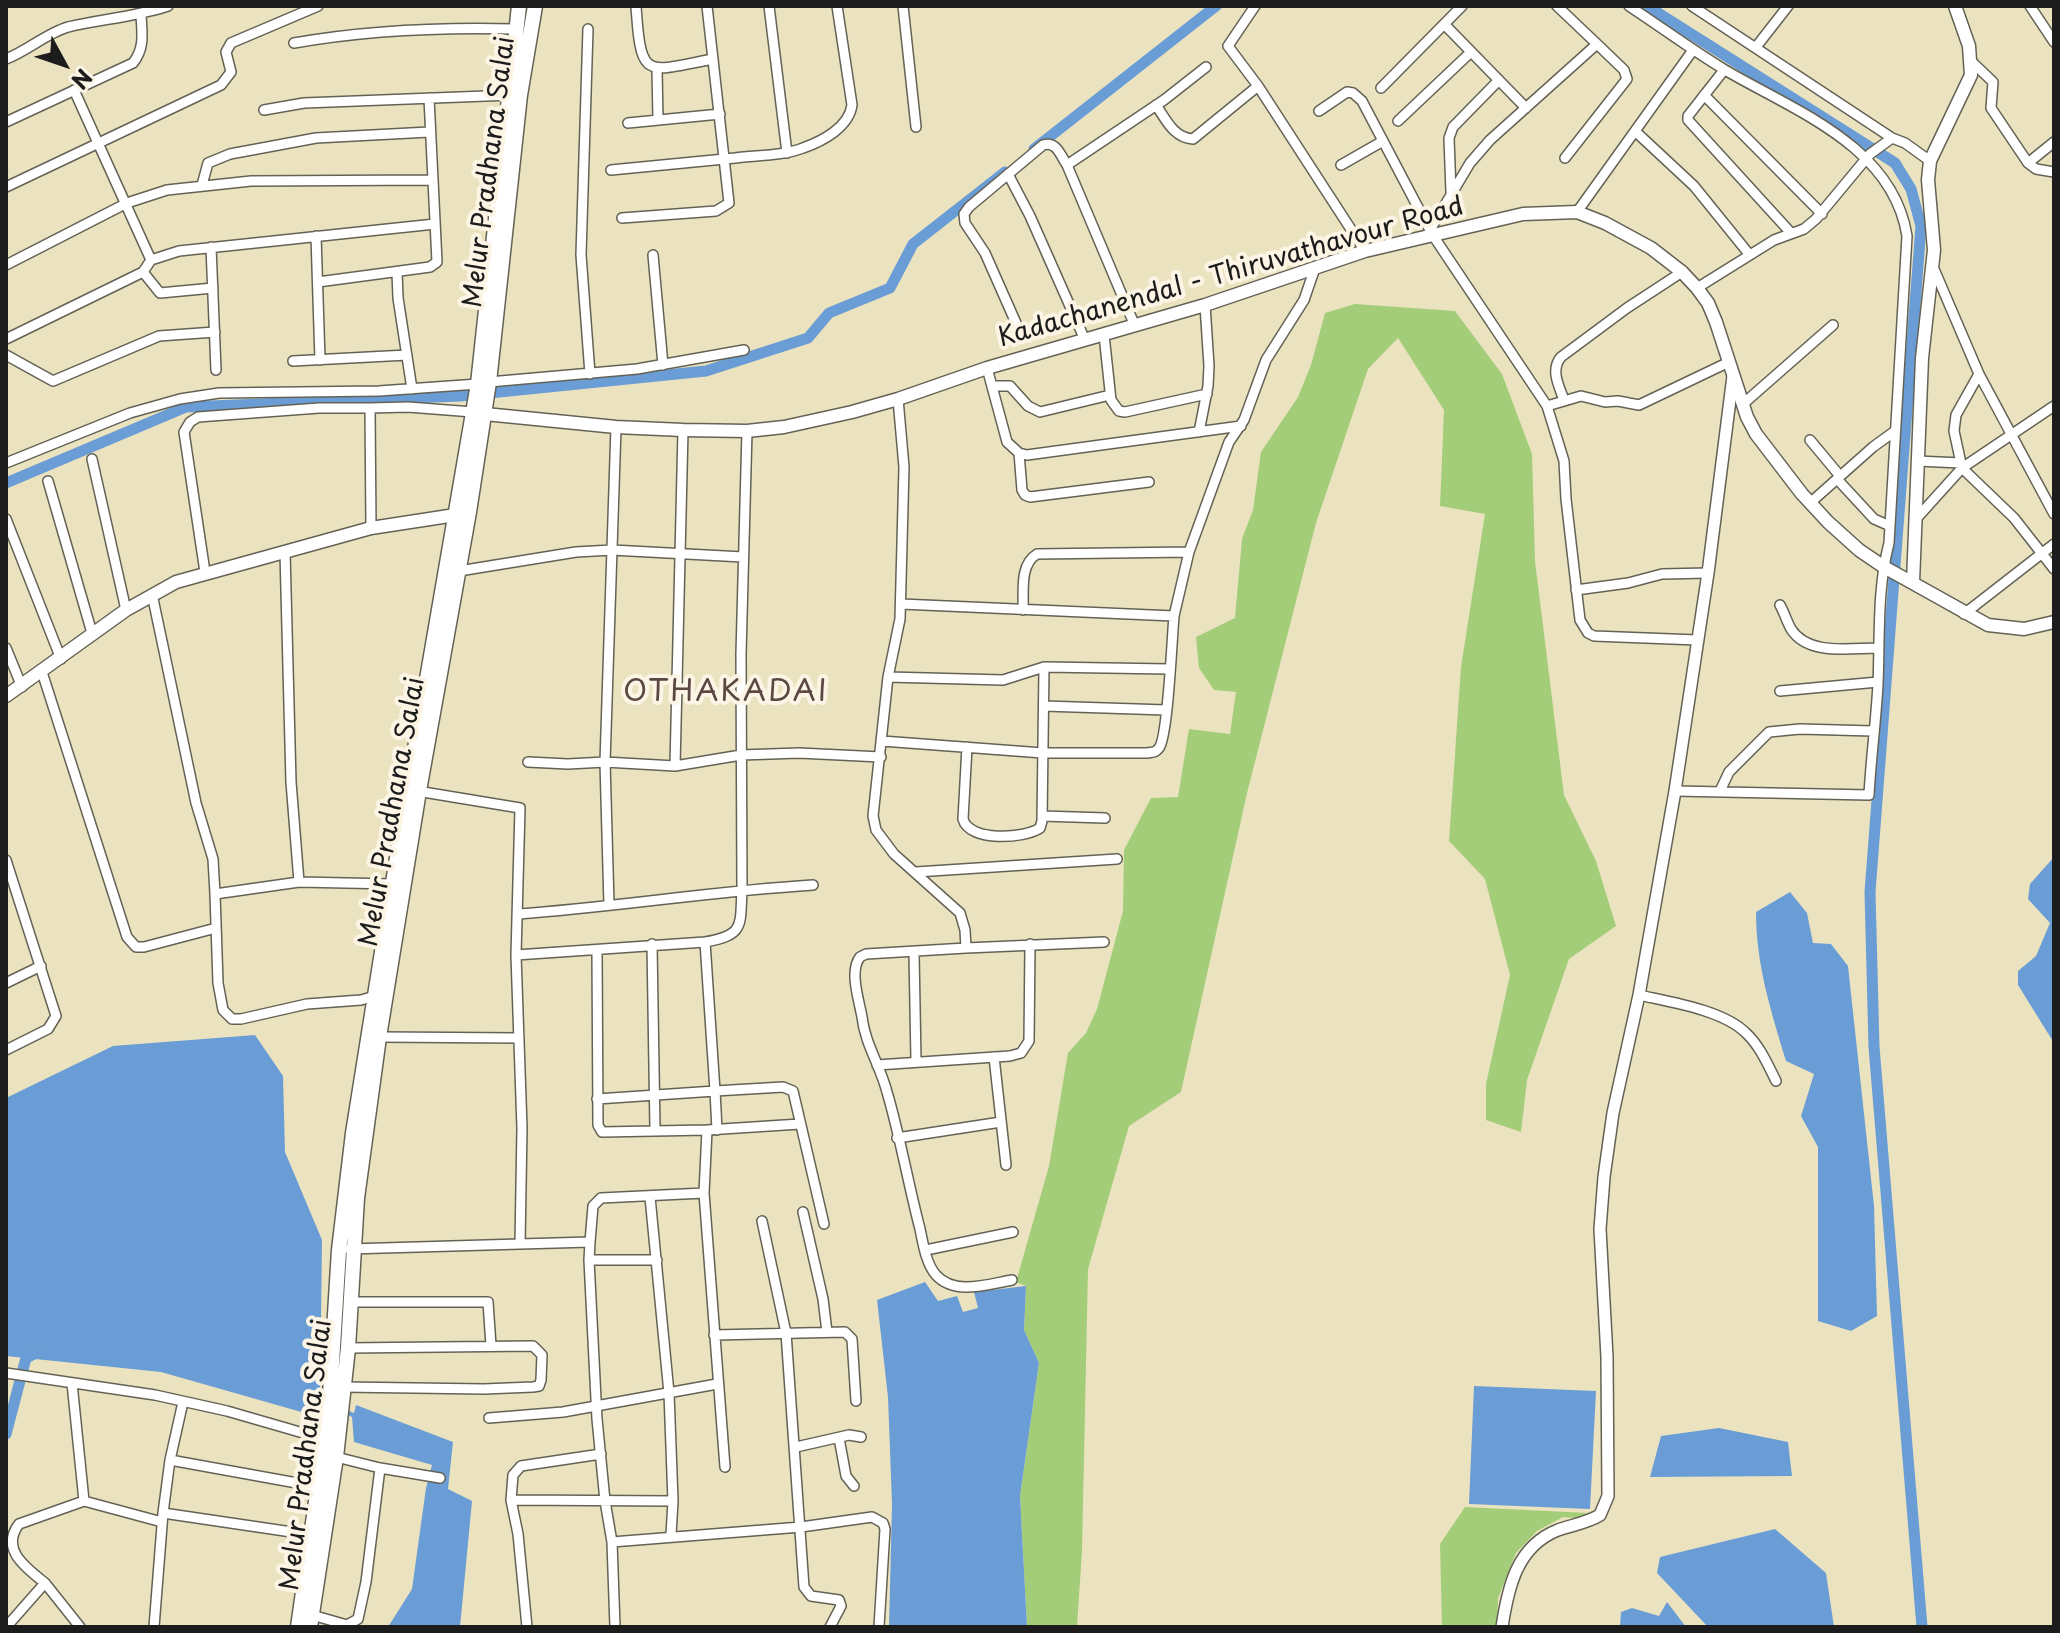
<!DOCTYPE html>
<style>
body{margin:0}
#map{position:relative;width:2060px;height:1633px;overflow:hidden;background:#ebe3c0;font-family:"Playpen Sans",sans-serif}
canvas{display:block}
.frame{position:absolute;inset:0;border:8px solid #1c1c1c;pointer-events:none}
.north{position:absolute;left:24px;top:24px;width:80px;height:80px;-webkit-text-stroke:6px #fcf5e5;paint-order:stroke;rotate:130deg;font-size:22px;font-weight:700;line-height:32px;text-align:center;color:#1c1c1c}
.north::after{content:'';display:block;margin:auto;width:28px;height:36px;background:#1c1c1c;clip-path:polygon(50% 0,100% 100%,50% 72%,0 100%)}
</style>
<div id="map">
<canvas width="2060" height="1633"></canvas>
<div class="frame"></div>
<div class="north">N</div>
</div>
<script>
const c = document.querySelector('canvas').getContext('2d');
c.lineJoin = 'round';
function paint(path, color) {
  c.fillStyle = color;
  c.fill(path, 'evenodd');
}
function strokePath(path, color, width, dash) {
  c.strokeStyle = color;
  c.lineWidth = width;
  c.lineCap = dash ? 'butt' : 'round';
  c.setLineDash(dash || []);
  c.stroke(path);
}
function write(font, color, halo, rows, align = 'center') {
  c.font = font + ' "Playpen Sans",sans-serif';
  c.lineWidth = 8;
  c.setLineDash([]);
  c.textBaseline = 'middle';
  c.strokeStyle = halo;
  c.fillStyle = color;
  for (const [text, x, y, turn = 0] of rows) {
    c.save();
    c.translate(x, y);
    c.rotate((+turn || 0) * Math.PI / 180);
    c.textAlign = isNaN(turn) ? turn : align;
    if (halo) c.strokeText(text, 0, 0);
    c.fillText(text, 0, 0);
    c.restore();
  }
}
paint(new Path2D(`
 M1355,304L1455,311L1502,374L1532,454L1535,561L1564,795L1596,861L1616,926L1569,959L1527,1080L1521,1132L1486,1120V1084L1510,975L1485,879L1449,841L1461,667L1485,514L1440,506L1444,410L1398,338L1368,369L1316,523L1247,793L1181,1092L1129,1126L1088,1269L1082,1551L1077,1627H1027L1020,1496L1039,1363L1024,1330L1026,1286L1016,1282L1049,1166L1068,1053L1086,1033L1097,1009L1123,911L1124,850L1151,798L1178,797L1189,729L1230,734L1236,692L1214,690L1199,668L1196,637L1235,618L1242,539L1253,510L1261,452L1298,397L1311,365L1325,313Z
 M1465,1507L1588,1513L1585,1519L1563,1517L1537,1531L1516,1553L1498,1598L1497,1627H1442L1440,1544Z`), '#a4cd79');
paint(new Path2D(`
 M2054,857V1043L2018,985V971L2036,956L2050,923L2028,899L2030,884Z
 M1790,892L1807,913L1813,943L1831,944L1848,966L1874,1206L1877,1316L1851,1331L1818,1321V1147L1801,1116L1814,1074L1786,1061C1771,1011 1756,965 1756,912Z
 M255,1035L283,1076L285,1152L322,1240L320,1399L354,1413L356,1405L453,1442L448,1489L472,1501L460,1627H388L412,1589L426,1488L432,1465L354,1442L352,1417L320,1403L312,1415L161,1372L6,1356V1098L113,1046Z
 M925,1282L938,1301L957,1296L963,1312L978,1308L974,1292L1026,1286L1024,1330L1039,1363L1020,1496L1027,1627H889L892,1504L888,1397L877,1300Z
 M1474,1386L1596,1391L1590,1509L1469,1504Z
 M1719,1428L1788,1442L1792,1476L1650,1477L1661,1436Z
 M1775,1529L1826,1573L1834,1627H1708L1657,1573L1660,1557Z
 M1667,1602L1686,1627H1620L1621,1612L1632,1608L1659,1616Z`), '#6a9dd5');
strokePath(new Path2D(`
 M1647,6L1895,163L1911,189L1921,226L1870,892L1874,1047L1922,1627
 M1034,149L1216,6
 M6,483L186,407L460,396L706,371L808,338L829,313L890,288L913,244L1005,172
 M6,1434L26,1358L38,1352`), '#6a9dd5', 11);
const minor = new Path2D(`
 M636,6C641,81 645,72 713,59
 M769,6L787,153
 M903,6L916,127
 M1629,6C1661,27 1692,50 1725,70C1795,111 1893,146 1907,236L1889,543C1877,589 1880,637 1878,684C1876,721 1871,758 1869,795L1675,791
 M1692,6L1892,138
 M2030,6L2054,42
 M1445,25L1526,108
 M588,29L581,255L590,374
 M294,43C368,30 441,27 516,29
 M1756,47L1788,6
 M6,59C27,51 47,33 68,27C102,19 135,17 168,6
 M1971,61L1993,82L1991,108L2028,163L2036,169L2054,172
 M657,69L658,120
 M1724,70L1688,116V120L1791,233
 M1258,86L1365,251
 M1381,88L1462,6
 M1704,95L1822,214
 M1156,105C1166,120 1174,138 1193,139L1258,86L1228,46L1255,6
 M264,110L304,103L512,95
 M1319,111L1347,92L1353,93L1362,101L1432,234L1547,406L1564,461L1566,499L1580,620L1588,633L1594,636L1697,640
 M1398,121L1471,52
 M6,122L133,63C145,48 142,33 141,15
 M628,123L720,114
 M1636,132L1694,186L1749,254
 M1565,158L1627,79L1624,70L1597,44
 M2028,163L2054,142
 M1067,165L1135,326
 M1341,165L1383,141
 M611,170C653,166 694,162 735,158C758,155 782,156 803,148C823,141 849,127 852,105L837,6
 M1008,174L1030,216L1085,340
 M202,185L208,163L230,154L316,138L429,132
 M6,187L221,85L231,72L226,52L231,43L318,6
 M1451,192L1449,138L1453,127L1499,80
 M1577,212L1693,50
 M622,218L716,211L729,203L707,6
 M1430,230L1470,163L1490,140L1597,44L1557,6
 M316,236L320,360
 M211,247L216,370
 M653,255L663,365
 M151,260L179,251L435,224
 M6,265L127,203L167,190L251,181L432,180
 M1934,269L1979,374L2054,514
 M143,272L160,293L213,288
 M397,272L398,298L412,389
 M318,282L430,267L437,262L429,98
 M1697,288L1774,240L1804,229L1816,219L1870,154L1892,138L1905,143L1930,161
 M1016,323L985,253L965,223L964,214L969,207L1043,145C1057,141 1060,155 1067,165L1164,100L1206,67
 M1104,335L1111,400L1119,411L1125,412L1207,394
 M6,339L143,272L151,260L74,90
 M6,355L53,381L159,336L215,332
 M293,361L407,355
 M987,368L1007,442L1019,453L1027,455L1241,426
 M1979,374L1956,415L1954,431L1962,468L2014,518L2054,569
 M489,382L637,369L744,350
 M992,386H1010L1028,406L1040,412L1110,395
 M898,399L904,467L900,619L888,677L873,816L876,830L894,854L960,913L965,930L966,948L1104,942
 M1564,400C1559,386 1550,370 1561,357L1627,308L1682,272
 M1743,404L1833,325
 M1547,406L1581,396L1605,402L1618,401L1639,405L1729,362
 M370,408L408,407L473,412
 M683,430L675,766L741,755L799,753L881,757
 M1199,432L1208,386L1209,366L1205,305
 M1810,440L1840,476
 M1019,453L1022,490L1025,495L1030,497L1149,482
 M92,459L126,610
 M1917,461L1961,463
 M6,463L130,413L180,399L219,393L379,391L478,384
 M1837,479L1874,519L1890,526
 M48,481L92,633
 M1810,503L1873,447L1895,431
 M6,519L61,659
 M1916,519L1962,468L2054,406
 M285,552L291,782L299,882L215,894L218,983L223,1010L232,1019H241L307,1004L361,1000L375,996
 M459,571L576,552L612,550L743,557
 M205,572L184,432L190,422L198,417L319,408H370L371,528
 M1576,590L1628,583L1662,574L1708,573
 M152,594L196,803L213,859L215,894
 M1780,605C1784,612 1787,622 1791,629C1808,656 1850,648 1877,648
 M1023,610C1024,592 1019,565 1037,554L1189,552L1229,442L1244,420L1266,360L1304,300L1315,268
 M1964,614L2054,544
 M1174,616L1189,552
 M6,648L22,687
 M42,672L127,937L136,947H144L216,928
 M888,677L1003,680L1044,667
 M1780,691L1878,682
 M1044,706L1166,710
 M882,741L1043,753H1147C1153,752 1155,753 1159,748C1168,737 1172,637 1174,616L901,604
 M967,747L963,819C969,842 1024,839 1040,828L1042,821L1044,667L1169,669
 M528,762L568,764L605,762L675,766
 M417,791L520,808L516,955L705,942C745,935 740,926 742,889L741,654L747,431
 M1720,791L1729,772L1769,732L1800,729L1873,731
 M1042,816L1105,818
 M6,860L56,1016L48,1029L6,1050
 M916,872L1117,859
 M299,882L393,884
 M609,905L605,762L616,427
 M518,914C616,907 714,891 813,885
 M705,942L715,1091L783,1087L793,1091L824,1224
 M652,944L655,1130
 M966,948L866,954L860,957C849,971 859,1000 862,1017C865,1044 880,1065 887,1092C900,1136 908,1183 920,1229C923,1243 926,1264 936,1275C955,1296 988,1284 1012,1280
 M597,950L598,1125L602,1132L707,1130L800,1124
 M914,953L916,1061
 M6,983L41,966
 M1639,995C1670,1002 1723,1010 1746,1033C1760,1046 1768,1065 1776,1081
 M379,1037L519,1038
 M994,1057L1006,1165
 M877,1065L1010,1056L1021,1053L1029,1041L1030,944
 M597,1099L715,1091L717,1130
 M897,1138L1001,1122
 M704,1193L725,1467
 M650,1197L669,1393L673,1501
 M803,1212L823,1299L827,1332
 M762,1221L786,1333L804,1587L811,1596L839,1600L841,1606L830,1627
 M590,1242L589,1260L597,1419L605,1501L612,1542L615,1627
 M520,1244L590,1242L593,1206L601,1198L704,1193L707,1130
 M349,1249L520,1244L522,1128L516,955
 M926,1250L1013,1232
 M589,1260H657
 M350,1302H488L491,1346
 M714,1335L845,1332L852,1339L856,1401
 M6,1373L155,1395L227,1411L324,1439
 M343,1387L484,1389L533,1387L539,1386L541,1380L542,1355L533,1346L348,1348
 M489,1418L563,1412L717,1384
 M839,1438L846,1476L854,1486
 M796,1447L849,1435L861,1437
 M336,1457L380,1468L440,1478
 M170,1460L319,1487
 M511,1500L673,1501L671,1535
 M84,1501L162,1522
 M163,1513L170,1460L183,1402
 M612,1542L801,1527L872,1517L883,1523L885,1529L879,1627
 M45,1583C25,1567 0,1549 19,1524L84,1501L72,1383
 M312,1615L347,1625L358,1619L366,1582L380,1468
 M8,1625L45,1583L80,1627
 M154,1627L163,1513L312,1535
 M527,1627L518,1534L511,1500L513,1475L521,1466L601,1454`);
const tertiary = new Path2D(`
 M1502,1627C1508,1587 1517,1546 1558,1530C1572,1525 1587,1523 1600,1515L1608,1496L1607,1357L1600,1229L1604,1177L1613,1113L1639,995L1675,791L1708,573L1733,376`);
const secondary = new Path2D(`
 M475,413L616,427L683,430L747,431L784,427L852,412L898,399L987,368L1205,305L1365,251L1523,214L1577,212L1605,223L1651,248L1682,272L1697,288L1708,303L1716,322L1747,417L1756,434L1802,494L1828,522L1859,550L1884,567L1988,625L2024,629L2054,622
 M1913,582L1922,358L1934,250L1928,180L1930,161L1971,75L1969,46L1955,6
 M6,696L126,610L176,582L371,528L462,514`);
const primary = new Path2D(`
 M298,1627L329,1411L339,1250L353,1133L408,789L478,384L519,6
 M310,1627L336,1457L348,1348L357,1198L379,1037L419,791L469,512L489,382L520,95L535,6`);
strokePath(minor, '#646255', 12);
strokePath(tertiary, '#646255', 14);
strokePath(secondary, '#646255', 15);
strokePath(primary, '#646255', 17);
strokePath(minor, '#fff', 9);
strokePath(tertiary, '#fff', 11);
strokePath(secondary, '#fff', 12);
strokePath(primary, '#fff', 14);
write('26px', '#1c1c1c', '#fcf5e5', [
 ["Melur Pradhana Salai",490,172,-83],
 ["Kadachanendal - Thiruvathavour Road",1231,273,-16],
 ["Melur Pradhana Salai",393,812,-80],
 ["Melur Pradhana Salai",307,1455,-83]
]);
c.letterSpacing = '2px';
write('30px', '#5b4744', '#fcf5e5', [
 ["OTHAKADAI",726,693]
]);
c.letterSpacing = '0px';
</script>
